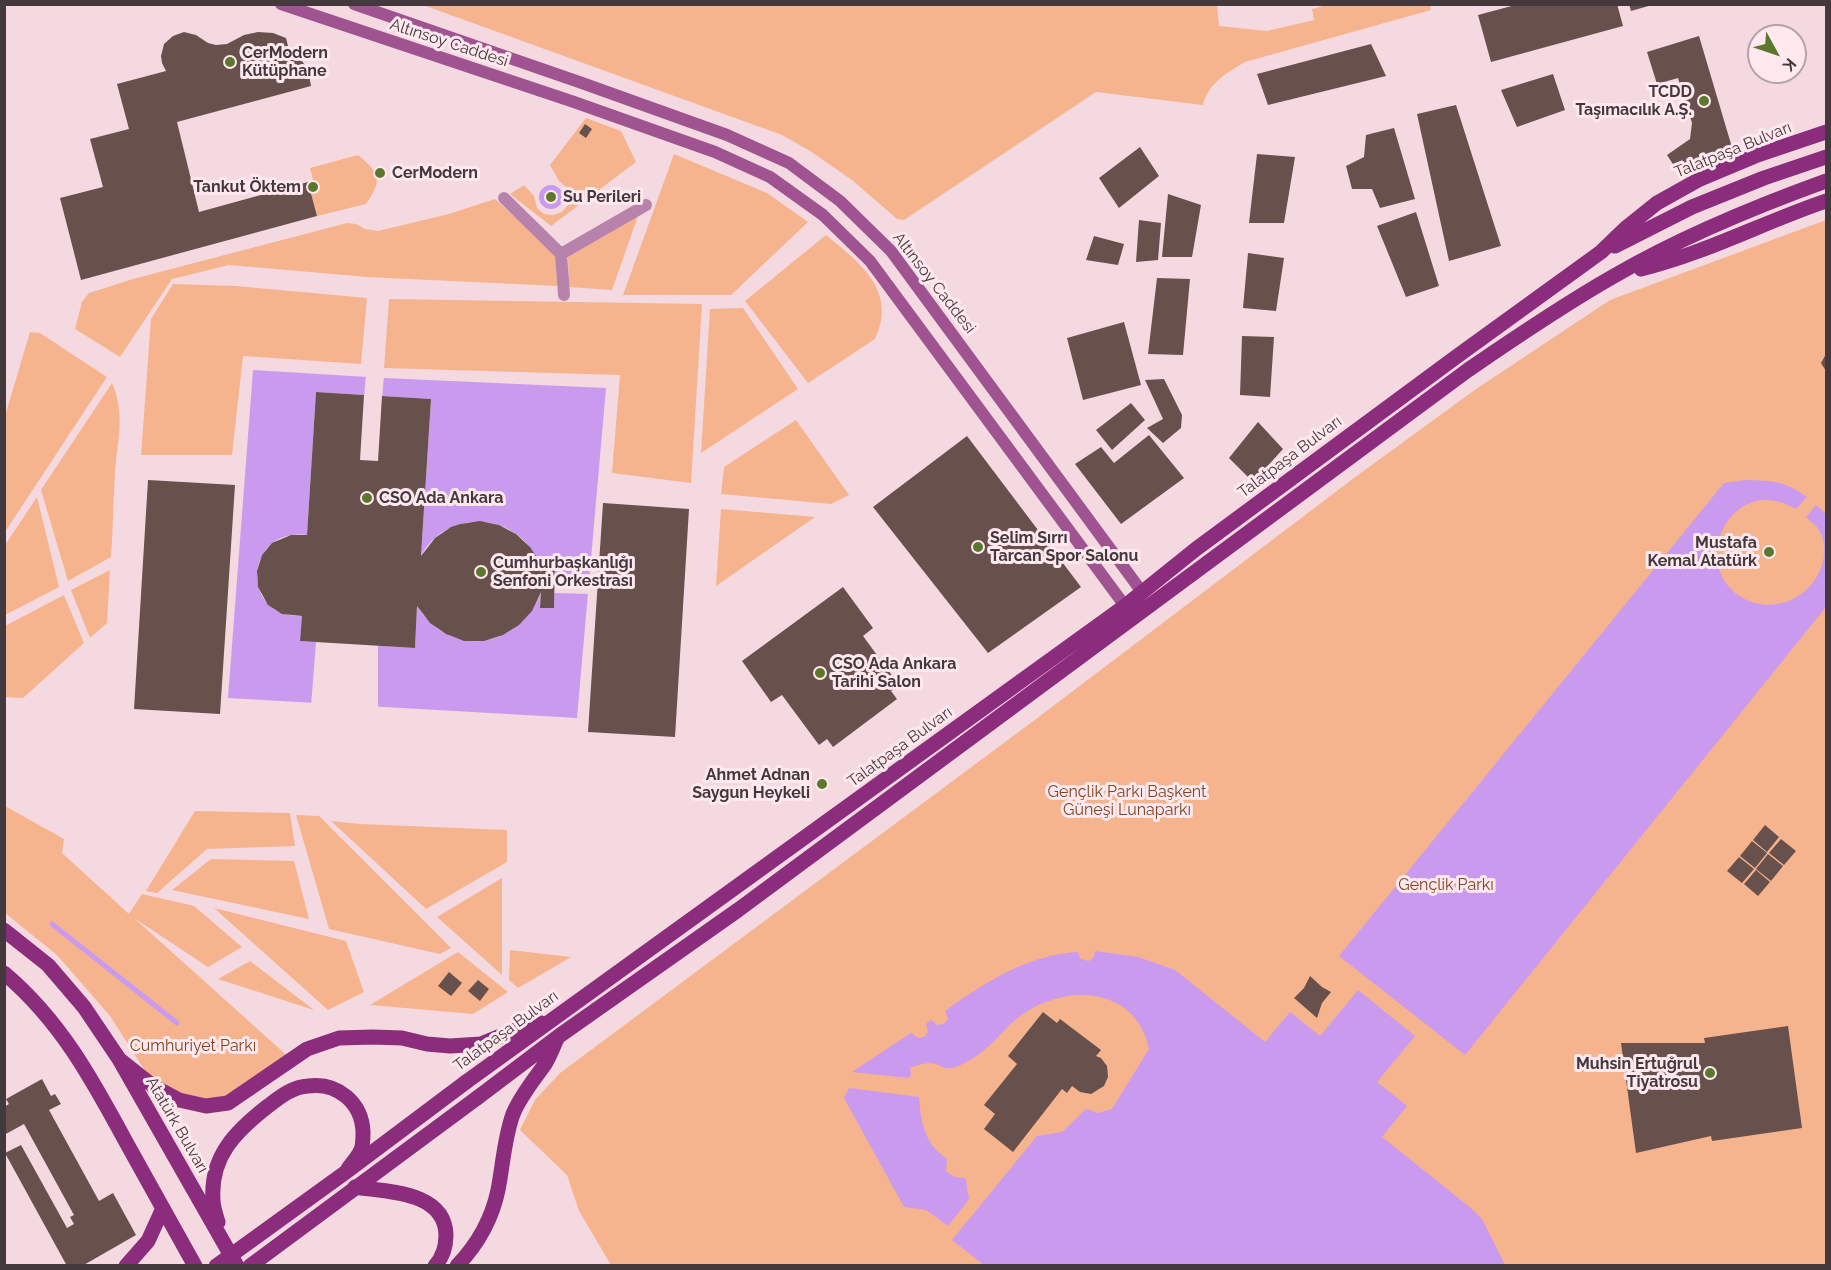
<!DOCTYPE html>
<meta charset="utf-8">
<style>
body{margin:0}
#map{position:relative;width:1831px;height:1270px;overflow:hidden;background:#f5d9e0;font-family:Raleway,sans-serif}
canvas{display:block}
.frame{position:absolute;inset:0;border:6px solid #43383b;pointer-events:none}
.north{position:absolute;left:1747px;top:24px;width:60px;height:60px;box-sizing:border-box;background:#ffe8ee;border:2px solid #b4a2a6;border-radius:50%;rotate:130deg;font-size:16px;font-weight:700;line-height:24px;text-align:center;color:#43383b}
.north::after{content:'';display:block;margin:auto;width:21px;height:27px;background:#5c782c;clip-path:polygon(50% 0,100% 100%,50% 72%,0 100%)}
</style>
<div id="map">
<canvas width="1831" height="1270"></canvas>
<div class="frame"></div>
<div class="north">K</div>
</div>
<script>
const c = document.querySelector('canvas').getContext('2d');
c.lineJoin = 'round';
function paint(path, color) {
  c.fillStyle = color;
  c.fill(path, 'evenodd');
}
function strokePath(path, color, width, dash) {
  c.strokeStyle = color;
  c.lineWidth = width;
  c.lineCap = dash ? 'butt' : 'round';
  c.setLineDash(dash || []);
  c.stroke(path);
}
function write(font, color, halo, rows, align = 'center') {
  c.font = font + ' Raleway,sans-serif';
  c.lineWidth = 6;
  c.setLineDash([]);
  c.textBaseline = 'middle';
  c.strokeStyle = halo;
  c.fillStyle = color;
  for (const [text, x, y, turn = 0] of rows) {
    c.save();
    c.translate(x, y);
    c.rotate((+turn || 0) * Math.PI / 180);
    c.textAlign = isNaN(turn) ? turn : align;
    if (halo) c.strokeText(text, 0, 0);
    c.fillText(text, 0, 0);
    c.restore();
  }
}
paint(new Path2D(`
 M1217,4L1219,26L1267,31L1314,20L1312,9L1331,4L1430,5L1431,10L1245,62C1227,73 1209,82 1203,105L1096,92L904,220L897,219L852,180L810,151L782,135L423,5Z
 M586,118L621,131L636,162L551,226L510,194L524,185L534,196L537,208L544,214L553,215L562,212L568,205L569,196L566,187L559,181L550,165Z
 M674,154L767,193L808,222L731,295H623Z
 M358,155C380,173 383,180 366,204L317,216L308,182L313,180L310,168Z
 M495,199L556,254L557,286L367,277L229,265L172,279L120,357L75,329L82,302L89,293L133,279L347,223L356,224L365,229L378,231L449,214Z
 M638,216L612,290L569,287L568,257Z
 M1826,220V1265H611L579,1211L567,1175L520,1130L535,1100L560,1073L1036,719L1354,478L1476,389L1610,300Z
 M826,235C860,263 898,291 875,339L808,383L745,301Z
 M173,284L236,286L367,298L361,364L243,356L232,455H141L151,319Z
 M389,299L702,304L691,483L612,473L620,375L384,368Z
 M743,308L798,389L701,453L710,309Z
 M30,332L40,333L107,377L5,532V416Z
 M112,383C126,415 117,441 115,474C113,502 113,529 111,557L68,581L41,490Z
 M796,420L849,495L831,504L721,494L724,467Z
 M37,497L59,587L5,615V545Z
 M721,509L815,517L716,586Z
 M110,570L107,623L90,638L71,590Z
 M64,595L84,643L23,698L5,697V626Z
 M5,806L64,839L62,853L129,914L142,894L194,906L242,947L208,967L134,918L292,1060L228,1103L156,1088L110,1016L57,955L5,913Z
 M195,811L290,813L295,846L207,849L157,893L146,891Z
 M296,815L319,816L451,948L440,954L329,929Z
 M331,821L360,824L507,830V862L426,909Z
 M211,859L294,861L309,919L172,890Z
 M502,878V975L437,917Z
 M214,908L346,941L364,992L328,1010Z
 M510,950L571,957L518,988L509,980Z
 M458,952L508,992L473,1014L370,1005Z
 M250,961L314,1010L218,979Z`), '#f6b48e');
paint(new Path2D(`
 M539 197a12 12 0 1 1 24 0a12 12 0 1 1-24 0Z
 M253,370L384,378L606,388L577,718L228,698ZM316,392L431,399L421,556C449,503 528,514 541,572L542,558L555,559L554,608H540L541,592C518,649 451,660 417,606L415,648L300,641L302,616C239,618 244,527 307,535Z
 M1745,480C1772,481 1783,480 1807,497L1796,509C1733,471 1687,563 1741,597C1776,618 1819,594 1824,556C1825,546 1823,534 1816,526C1813,523 1809,520 1806,517L1816,505L1826,514V607L1465,1055L1339,956L1724,483Z
 M1095,951L1138,957L1175,970L1265,1042L1290,1012L1320,1036L1358,990L1415,1036L1377,1082L1407,1106L1382,1137L1472,1209L1482,1219L1505,1265H984L952,1240L1037,1136L1062,1132L1086,1109L1098,1113L1112,1109L1149,1049C1136,987 1068,983 1023,1014C1005,1026 993,1046 975,1057C967,1062 954,1070 945,1068C942,1067 939,1065 936,1064C928,1062 917,1065 910,1068L911,1074L909,1078L852,1072L911,1033L918,1038L924,1037L928,1032L926,1024L931,1020L937,1025L944,1024L948,1019L945,1011C984,983 1029,954 1078,952L1080,959L1089,961L1094,957Z
 M849,1088L919,1097C921,1123 924,1143 947,1159L946,1171L955,1177L965,1178C968,1185 966,1192 970,1198L948,1226L926,1210L904,1207L844,1098Z`), '#c99aee');
paint(new Path2D(`
 M366,374L384,375L382,399L364,398Z
 M555,579H592L591,594L554,593Z
 M316,642L378,645V710L311,706Z`), '#f5d9e0');
strokePath(new Path2D(`
 M52,924L177,1023`), '#c99aee', 5);
paint(new Path2D(`
 M1519,4H1617L1623,26L1491,62L1478,15Z
 M1629,4H1651L1652,5L1631,11Z
 M184,32L196,35L208,43L216,45L227,44L244,35L258,32L273,33L286,38L291,58L298,56L308,69L311,86L177,122L199,212L308,182L317,216L81,280L60,198L103,187L90,139L129,129L117,84L166,71L162,63L161,56L164,44L173,36Z
 M1699,36L1731,144L1729,154L1714,165L1682,178L1667,155L1690,139L1692,123L1678,78L1657,84L1647,52Z
 M1371,44L1386,76L1268,105L1257,74Z
 M1553,74L1565,110L1517,127L1501,90Z
 M1456,105L1501,246L1449,261L1417,114Z
 M585,124L592,129L586,138L579,133Z
 M1394,128L1415,199L1380,208L1372,189H1352L1346,166L1364,157L1366,135Z
 M1140,147L1159,176L1119,208L1099,178Z
 M1257,154L1295,157L1284,223H1249Z
 M1168,194L1201,205L1192,257H1162Z
 M1416,212L1439,286L1406,297L1377,226Z
 M1139,220L1161,223L1158,260L1136,262Z
 M1094,236L1124,244L1118,265L1086,260Z
 M1248,253L1284,258L1276,311L1243,308Z
 M1157,278L1190,279L1183,355L1148,354Z
 M1124,322L1141,385L1083,400L1067,338Z
 M1242,336L1274,337L1270,397L1240,395Z
 M1826,354V371L1821,363Z
 M1164,379L1182,415L1181,428L1163,443L1147,428L1163,419L1145,380Z
 M316,392L364,395L360,460L378,461L382,396L431,399L421,556L435,538L451,527L460,524L480,521L499,525L516,534L530,547L536,556L541,573L542,558L555,559L554,608H540L541,592L532,611L519,625L503,635L484,641H464L446,634L430,623L417,606L415,648L300,641L302,616L282,614L268,605L258,587L257,571L262,555L272,543L291,535H307Z
 M1131,403L1145,420L1112,450L1096,430Z
 M1258,422L1283,449L1253,482L1229,458Z
 M1149,435L1184,478L1121,524L1075,464L1101,447L1114,463Z
 M967,436L1081,587L988,653L873,507Z
 M148,480L235,485L220,714L134,709Z
 M603,503L689,509L675,737L588,732Z
 M843,587L873,628L863,636L899,685L891,691L897,699L833,747L827,739L819,745L782,695L771,702L742,661Z
 M1765,825L1779,837L1767,852L1753,840Z
 M1781,839L1796,851L1784,865L1769,853Z
 M1752,841L1767,853L1755,868L1740,856Z
 M1768,854L1783,866L1771,881L1756,869Z
 M1739,857L1754,869L1742,883L1727,871Z
 M1756,870L1770,882L1758,896L1744,884Z
 M449,972L462,983L451,996L438,986Z
 M1310,976L1322,987L1331,992L1322,1003L1317,1018L1294,998L1304,988Z
 M478,980L489,989L480,1001L468,991Z
 M1043,1012L1057,1023L1060,1019L1101,1050L1096,1056L1101,1058L1107,1066L1108,1077L1104,1086L1091,1094L1080,1092L1072,1086L1067,1093L1062,1089L1013,1152L984,1129L995,1114L984,1105L1017,1064L1008,1056Z
 M1788,1026L1802,1128L1712,1141L1711,1136L1636,1153L1621,1043H1705L1704,1038Z
 M42,1079L51,1096L55,1094L61,1104L49,1110L99,1201L113,1193L136,1235L82,1266H67L5,1153L21,1145L67,1228L74,1224L70,1217L74,1215L24,1124L4,1135V1107L9,1104L6,1099Z`), '#68504d');
strokePath(new Path2D(`
 M504,198L561,254
 M564,295L561,254L646,205`), '#b783ac', 12);
strokePath(new Path2D(`
 M281,4L574,102L715,152L770,177L823,215L870,261L1125,606
 M354,4L582,83L727,135L789,163L840,201L891,251L1142,592`), '#9f5390', 12);
strokePath(new Path2D(`
 M1615,246L1692,207L1764,178L1826,157
 M1641,269C1706,253 1764,222 1826,201
 M4,930L48,965L84,1007L119,1059L237,1266
 M4,973C60,1020 92,1079 126,1142C149,1183 172,1224 195,1266
 M119,1059L153,1086L179,1100L206,1106L228,1103L307,1049L339,1038L373,1037L402,1038L427,1044L450,1046L481,1044L518,1029L541,1023
 M466,1082L1125,606L1196,549L1456,357L1601,252L1627,227L1657,203L1700,179L1755,156L1826,132
 M477,1098L559,1036L738,910L1468,370C1516,337 1563,305 1614,276C1681,237 1754,207 1826,181
 M355,1187C387,1192 445,1191 446,1235C446,1246 443,1257 435,1266
 M218,1222C216,1215 213,1207 213,1200C210,1156 236,1131 268,1106C280,1097 292,1087 308,1086C338,1082 362,1103 363,1132C363,1138 363,1145 361,1150C358,1157 352,1163 348,1169
 M126,1266L148,1241L163,1208
 M457,1266C477,1245 492,1219 498,1190C503,1165 504,1139 513,1114C521,1095 534,1080 545,1064C550,1056 553,1047 557,1039`), '#8b2c7c', 15);
strokePath(new Path2D(`
 M216,1266L346,1172L466,1082
 M250,1266L477,1098`), '#8b2c7c', 15);
for (const [x, y, r, color] of [
 [230,62,6,"#5c782c"],
 [1704,101,6,"#5c782c"],
 [380,173,6,"#5c782c"],
 [313,187,6,"#5c782c"],
 [551,197,6,"#5c782c"],
 [367,498,6,"#5c782c"],
 [978,547,6,"#5c782c"],
 [1769,552,6,"#5c782c"],
 [481,572,6,"#5c782c"],
 [820,673,6,"#5c782c"],
 [822,784,6,"#5c782c"],
 [1710,1073,6,"#5c782c"]
]) {
  const dot = new Path2D();
  dot.arc(x, y, r, 0, 2 * Math.PI);
  c.fillStyle = color;
  c.fill(dot);
  strokePath(dot, '#ffe8ee', 2);
}
write('16px', '#43383b', '#ffe8ee', [
 ["Altınsoy Caddesi",449,43,18],
 ["Talatpaşa Bulvarı",1733,150,-22],
 ["Altınsoy Caddesi",934,283,52],
 ["Talatpaşa Bulvarı",1290,457,-37],
 ["Talatpaşa Bulvarı",900,747,-36],
 ["Talatpaşa Bulvarı",506,1031,-36],
 ["Atatürk Bulvarı",177,1125,60]
]);
write('bold 16px', '#43383b', '#ffe8ee', [
 ["CerModern",242,53],
 ["Kütüphane",242,71],
 ["TCDD",1692,92,"right"],
 ["Taşımacılık A.Ş.",1692,110,"right"],
 ["CerModern",392,173],
 ["Tankut Öktem",301,187,"right"],
 ["Su Perileri",563,197],
 ["CSO Ada Ankara",379,498],
 ["Selim Sırrı",990,538],
 ["Tarcan Spor Salonu",990,556],
 ["Mustafa",1757,543,"right"],
 ["Kemal Atatürk",1757,561,"right"],
 ["Cumhurbaşkanlığı",493,563],
 ["Senfoni Orkestrası",493,581],
 ["CSO Ada Ankara",832,664],
 ["Tarihi Salon",832,682],
 ["Ahmet Adnan",810,775,"right"],
 ["Saygun Heykeli",810,793,"right"],
 ["Muhsin Ertuğrul",1698,1064,"right"],
 ["Tiyatrosu",1698,1082,"right"]
], 'left');
write('16px', '#7f4520', '#ffe8ee', [
 ["Gençlik Parkı Başkent",1127,792],
 ["Güneşi Lunaparkı",1127,810],
 ["Gençlik Parkı",1446,885],
 ["Cumhuriyet Parkı",193,1046]
]);
</script>
